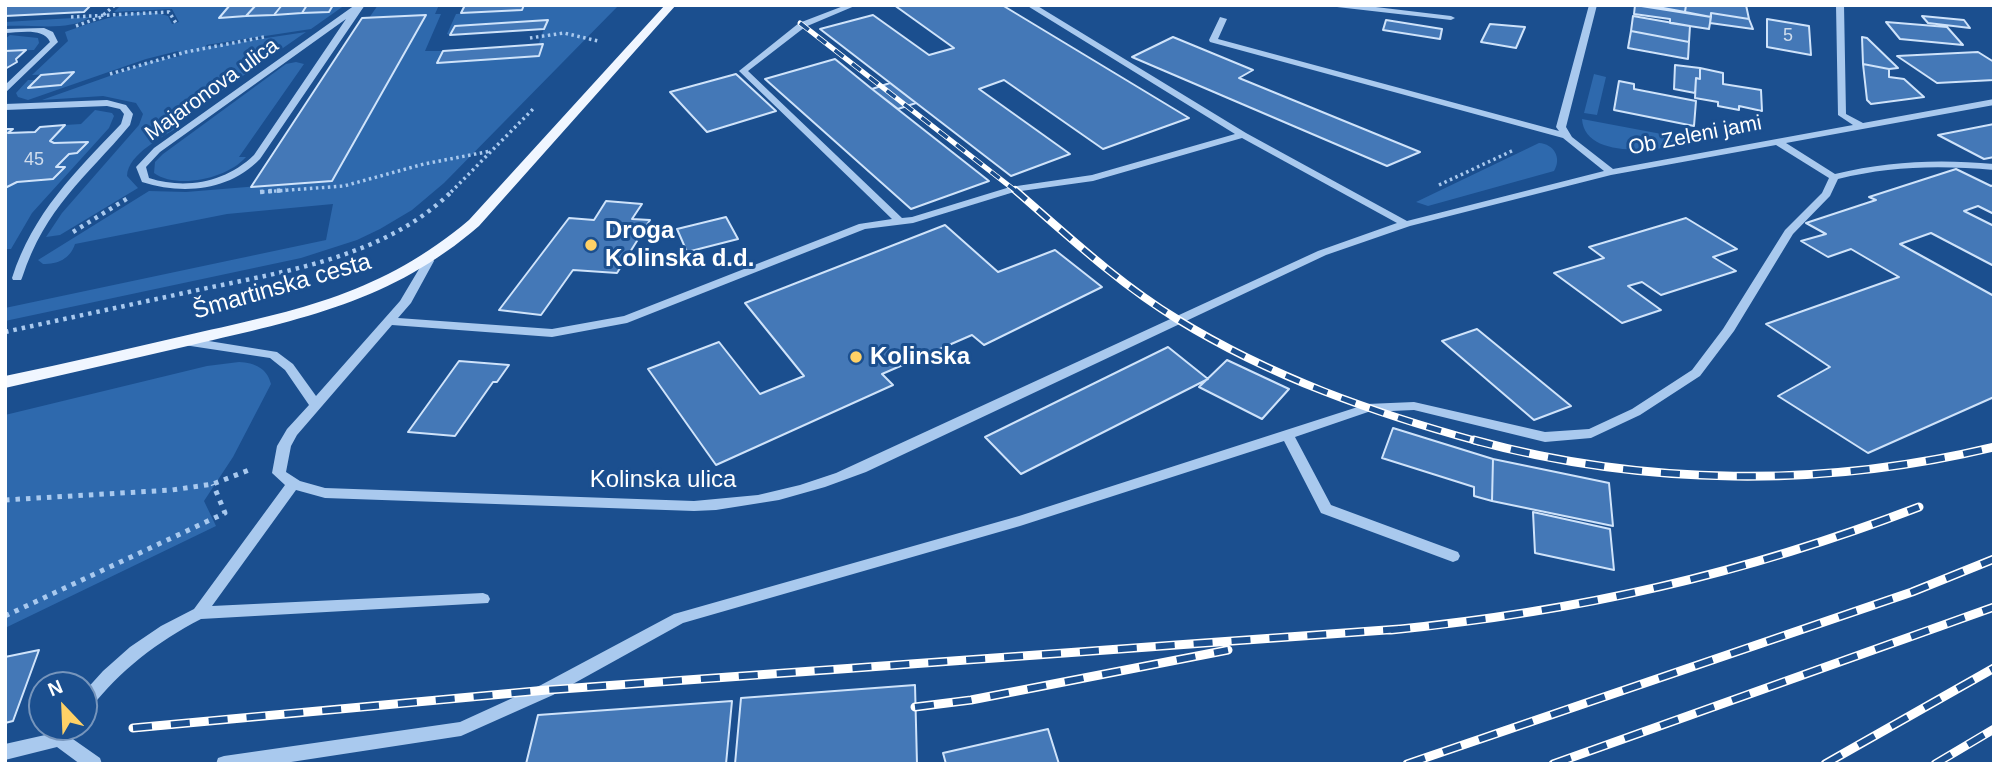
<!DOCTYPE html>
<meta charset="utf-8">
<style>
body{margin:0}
#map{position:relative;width:1999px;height:769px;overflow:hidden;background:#1b4f8f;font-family:Arial,sans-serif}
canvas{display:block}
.frame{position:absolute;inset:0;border:7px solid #fff;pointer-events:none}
.north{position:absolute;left:28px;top:671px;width:70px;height:70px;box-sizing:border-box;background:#1b4f8f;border:2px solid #7695bc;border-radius:50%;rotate:337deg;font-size:19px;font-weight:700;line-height:28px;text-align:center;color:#fff}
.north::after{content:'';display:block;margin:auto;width:24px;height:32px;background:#ffd166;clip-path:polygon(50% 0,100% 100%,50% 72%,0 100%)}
</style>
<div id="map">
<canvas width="1999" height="769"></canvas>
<div class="frame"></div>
<div class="north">N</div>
</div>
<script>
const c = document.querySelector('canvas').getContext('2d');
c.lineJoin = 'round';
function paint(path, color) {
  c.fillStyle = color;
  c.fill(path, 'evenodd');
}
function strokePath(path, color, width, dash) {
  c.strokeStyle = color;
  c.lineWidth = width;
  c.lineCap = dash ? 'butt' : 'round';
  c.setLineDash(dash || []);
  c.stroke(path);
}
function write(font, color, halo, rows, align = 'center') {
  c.font = font + ' Arial,sans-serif';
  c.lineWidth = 6;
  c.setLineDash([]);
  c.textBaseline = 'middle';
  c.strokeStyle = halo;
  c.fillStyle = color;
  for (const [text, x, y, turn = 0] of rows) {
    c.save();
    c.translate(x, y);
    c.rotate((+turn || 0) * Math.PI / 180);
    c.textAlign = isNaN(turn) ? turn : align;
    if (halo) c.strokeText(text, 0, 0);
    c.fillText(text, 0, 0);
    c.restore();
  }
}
paint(new Path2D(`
 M121,5H230L220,18L329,12L333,5H345L311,29L206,45L207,47L306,32L181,119V125C164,137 128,153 127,176L138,188L60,235L46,237L62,213L139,125L143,114L136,103L103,96L42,100L149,62L181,56L178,51L146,59L28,100L18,97L16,93L28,80H36L29,88L61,85L73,73L32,75L68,41L65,32C93,22 138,5 168,16L172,24L179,22L172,9L114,12Z
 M378,5H439L435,14H441L425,51H443L438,62L539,56L543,44L539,43L547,20L455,26L450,35L447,34L456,14L522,10L524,5H619L444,183L412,210L380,229L357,240L301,258L5,321V308L326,240L333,204L227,214L75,244C70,259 58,264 43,264L38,260L149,191L186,192L332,180L425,15L369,18Z
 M90,17C69,32 32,24 5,26V22Z
 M10,35L38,38L39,43L34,50L5,51V39Z
 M296,62L304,64L239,157H246C228,178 178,190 154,173L155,162L163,154L286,64Z
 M1594,74L1606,77L1597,115L1584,113Z
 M95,110L112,113L114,116L109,128L32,213L11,249H5V188L17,182L53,179L64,167H56L69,154L87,142L54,143L50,141L65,125L81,124Z
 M1582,119L1704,142C1677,147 1585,165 1582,119Z
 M1539,143C1554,144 1562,158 1554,171L1428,206L1416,202Z
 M239,362C255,363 267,368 271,384L233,457L204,501L216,526L5,628V415L207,366Z`), '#2e69ad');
const building = new Path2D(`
 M5,5H91L84,12L5,16Z
 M230,5H256L246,16L219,18Z
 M256,5H282L274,15L246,16Z
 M282,5H307L302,13L274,15Z
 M307,5H333L329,12L302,13Z
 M465,5H524L522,10L461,13Z
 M894,5H1002L1189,118L1103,149L1004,80L979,89L1070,154L1011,176L820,29L873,15L929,55L954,48Z
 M1635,5L1711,17L1709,29L1670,23V19L1634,14Z
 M1647,5H1686L1685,12Z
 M1686,5H1746L1749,19L1711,13V17L1685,12Z
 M1711,13L1749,19L1753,29L1710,23Z
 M426,15L332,181L251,187L362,18Z
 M1633,16L1690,26L1689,42L1631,31Z
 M1922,16L1964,20L1970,28L1928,23Z
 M1767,19L1809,26L1811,55L1767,47Z
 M548,20L544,29L450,35L455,26Z
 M1386,20L1442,29L1440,39L1383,30Z
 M1886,22L1947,27L1963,45L1900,39Z
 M1490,24L1525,27L1516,48L1481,42Z
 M1631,31L1689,42L1688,59L1628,48Z
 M1173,37L1253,70L1239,78L1420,152L1387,166L1132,57Z
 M1862,37L1867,38L1898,68L1889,69L1863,64Z
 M543,44L539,56L437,63L443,51Z
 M26,50L16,59L17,62L5,69V51Z
 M1978,52L1994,62V80L1937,83L1897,56Z
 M835,59L872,89L989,181L911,209L765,79Z
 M1863,64L1889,69V77L1904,79L1924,97L1871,104L1867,100Z
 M1675,65L1700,68V79L1696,78L1695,93L1674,89Z
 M1700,68L1723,73V84L1761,90L1762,111L1739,106V110L1718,106V102L1695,98L1696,78L1700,79Z
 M74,72L61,85L28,88L41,75Z
 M736,74L776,111L707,132L670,92Z
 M1619,81L1634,84V89L1696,101L1694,126L1614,110Z
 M890,83L916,103L898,109L872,89Z
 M1994,124V157L1984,159L1938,135Z
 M65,125L50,141L54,143L88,142L77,153L69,154L56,167H65L53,179L17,182L5,188V129H13L8,133L35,132L40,127Z
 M1956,169L1991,186L1994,185V214L1978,206L1964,211L1994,226V266L1931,233L1900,244L1994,296V397L1868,453L1778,396L1830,367L1766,324L1899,277L1851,249L1828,257L1801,241L1826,234L1806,223L1876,200L1869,197Z
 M606,201L642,204L632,219L650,220L617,273L573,270L541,315L499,310L569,218L594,220Z
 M726,217L738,239L687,252L677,229Z
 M1686,218L1737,249L1713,257L1736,271L1661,295L1642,282L1628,286L1661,310L1622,323L1554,273L1604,258L1589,247Z
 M945,225L998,272L1055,250L1102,287L984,345L972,335L882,374L893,385L716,465L648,369L719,342L760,394L804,376L745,303Z
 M1477,329L1571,406L1534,420L1442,341Z
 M1168,347L1208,379L1021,474L985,437Z
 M1227,360L1289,389L1262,419L1199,387Z
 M459,361L509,365L497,382H493L455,436L408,432Z
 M1393,428L1493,459L1492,501L1474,496V487L1382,458Z
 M1493,459L1609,483L1613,526L1492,501Z
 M1533,512L1610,529L1614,570L1535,553Z
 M39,650L13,721L5,723V657Z
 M915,685L917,764H735L741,698Z
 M732,701L726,764H526L538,715Z
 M1048,729L1059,764H946L943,753Z`);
paint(building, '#4478b7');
strokePath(building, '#cfe3fa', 2);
strokePath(new Path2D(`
 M71,17L169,12L176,23
 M76,26L101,17L115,5
 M530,38L564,33L598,41
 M110,74L186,52L264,37
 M1439,185L1514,150
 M262,192L344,186L424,164L491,151
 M451,192L533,109`), '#a9c9ee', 3.5, [2.5, 3.5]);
strokePath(new Path2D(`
 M260,192L286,190
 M73,232L128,198
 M5,332C68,318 130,305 193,291C281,272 386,258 453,190`), '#a9c9ee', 4.5, [3.5, 5]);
strokePath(new Path2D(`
 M5,500L172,490L213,484L249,470
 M5,616L225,513L213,484`), '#a9c9ee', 5, [4.5, 6]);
paint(new Path2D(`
 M355,5H365L260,159C229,191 183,195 142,182L136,167L154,148ZM346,19L254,155C226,182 186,190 149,178L146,167L160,152Z
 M846,5H857L805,27L748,71L902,218L912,217L1010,187L1092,175L1235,134L1026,5H1036L1246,133L1407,221L1604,171L1563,138L1210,42L1209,40L1220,17L1227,19L1218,39L1559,131L1556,127L1589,5H1597L1566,127L1572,137L1613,169L1853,125L1838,115L1836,5H1844L1846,114L1863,123L1994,99V105L1786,143L1835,174C1889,161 1939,159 1994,164V170C1940,165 1890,166 1838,179L1830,196L1793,234L1734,331L1700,376L1640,415L1591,438L1545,442L1414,410L1368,412L1295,437L1331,505L1458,552L1460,556L1458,560L1453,562L1321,513L1284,441L1020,526L683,623L553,695L461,736L278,764H216L218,758L224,756L460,722L541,685L674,614L1019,516L1367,404L1414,402L1545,432L1589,429L1632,409L1692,370L1723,329L1785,230L1822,193L1829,178L1776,145L1611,175L1410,226L1326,255L866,472L825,487L779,500L716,510L694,511L325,498L296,490L212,606L483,593L488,595L490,599L488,603L201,619C157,642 120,670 90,709L84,711V692L103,671L130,647L161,626L194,609L285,485L272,473L277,446L287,429L309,405L285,370L270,358L184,345L180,344L178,341L180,338L184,337L277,352L293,364L316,396L400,301L425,259H433L434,261L411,303L398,318L552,329L624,316L859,224L892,219L739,71L799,23ZM1242,138L1397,223L1318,251L836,473L800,485L758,495L694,501L325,488L300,481L286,472L291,446L297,435L392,325L552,337L627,323L865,229L913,223L1014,192L1093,181Z
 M1333,5H1359L1451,16L1455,18L1451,20L1337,7Z
 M44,28L53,32L58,42L5,93V85L50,42C43,27 19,33 5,33V29Z
 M107,100L126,105L133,114L130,125C84,180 46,206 22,278L21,280H13L12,278C33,213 75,172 121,124L124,114L120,109L107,106L5,110V104Z
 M58,727H76L70,737L100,758L102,764H80L57,747L5,760V744L54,733Z`), '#a9c9ee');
paint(new Path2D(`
 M665,5H676L479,226C391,302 302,319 192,345C130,359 68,374 5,388V376C68,363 130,348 192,334C299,310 383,293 469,220Z`), '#f0f6ff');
const railFar2 = new Path2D(`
 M800,23L1017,192`);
const railFar1 = new Path2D(`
 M1015,190C1067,235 1118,283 1177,319C1271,377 1374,413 1480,442`);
const rail = new Path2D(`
 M1474,440C1643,486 1824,488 1994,447
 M1391,630C1580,611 1741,575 1919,507
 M915,707L971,700L1228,650
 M133,728L547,690L1400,629
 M1407,764L1912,592L1994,559
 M1553,764L1994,607
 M1825,764L1994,668
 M1935,764L1994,729`);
strokePath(railFar2, '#fff', 5);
strokePath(railFar1, '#fff', 8);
strokePath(rail, '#fff', 9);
strokePath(railFar2, '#1b4f8f', 3.5, [11]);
strokePath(railFar1, '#1b4f8f', 5, [15]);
strokePath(rail, '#1b4f8f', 6, [19]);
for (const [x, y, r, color] of [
 [591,245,7,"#ffd166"],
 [856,357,7,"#ffd166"]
]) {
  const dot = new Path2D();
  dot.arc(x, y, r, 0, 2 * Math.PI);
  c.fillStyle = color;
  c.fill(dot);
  strokePath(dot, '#1b4f8f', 2.5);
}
write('18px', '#d0dded', null, [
 ["5",1788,36],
 ["45",34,160]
]);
write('21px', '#fff', '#1b4f8f', [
 ["Majaronova ulica",212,90,-36],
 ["Ob Zeleni jami",1695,136,-11]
]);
write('bold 24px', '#fff', '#1b4f8f', [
 ["Droga",605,231],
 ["Kolinska d.d.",605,259],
 ["Kolinska",870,357]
], 'left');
write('24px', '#fff', '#1b4f8f', [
 ["Šmartinska cesta",282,287,-16],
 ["Kolinska ulica",663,480]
]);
</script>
